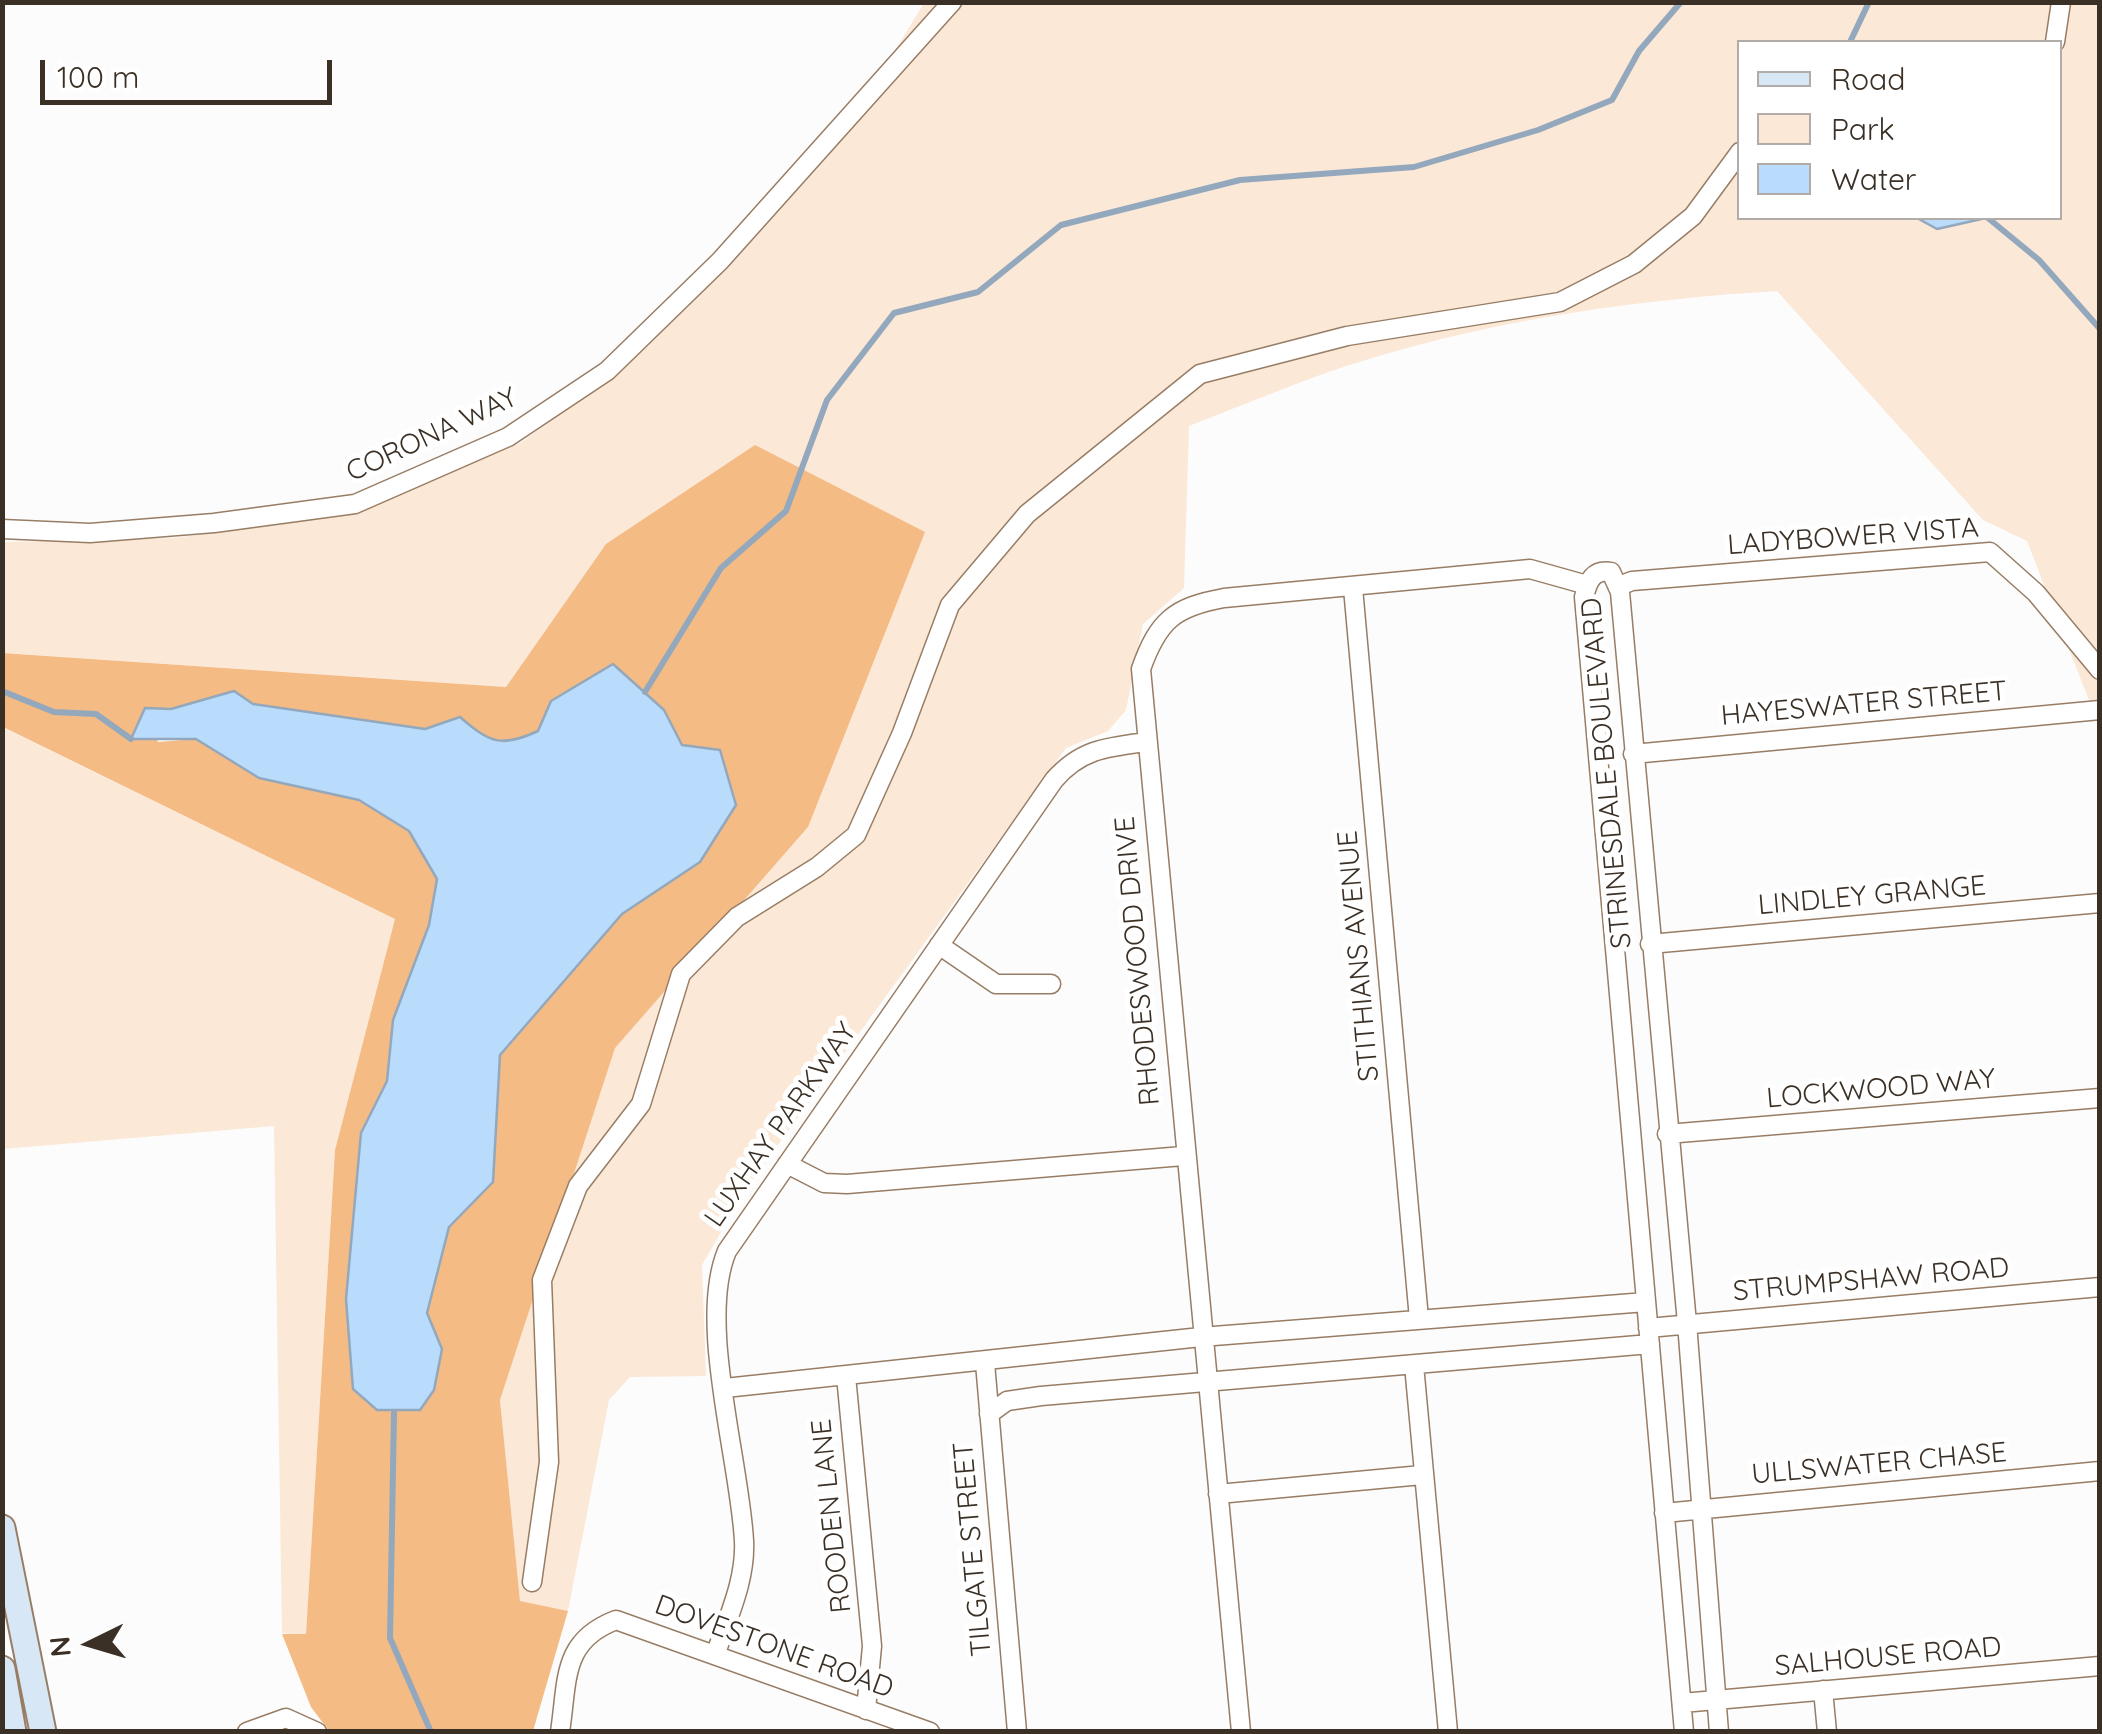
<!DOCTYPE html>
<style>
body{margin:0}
#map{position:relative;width:2102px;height:1734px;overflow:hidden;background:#fcfcfc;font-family:Quicksand,sans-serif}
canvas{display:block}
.frame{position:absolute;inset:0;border:5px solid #3b3026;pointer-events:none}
.legend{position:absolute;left:1737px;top:40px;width:325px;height:180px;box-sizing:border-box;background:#fff;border:2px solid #b1aca8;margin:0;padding:12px 18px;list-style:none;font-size:30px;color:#3b3026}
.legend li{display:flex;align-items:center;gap:20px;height:50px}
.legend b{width:50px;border:2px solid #b1aca8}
.north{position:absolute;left:40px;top:1594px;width:100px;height:100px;-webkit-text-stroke:8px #fff;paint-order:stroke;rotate:265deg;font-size:28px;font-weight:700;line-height:40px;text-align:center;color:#3b3026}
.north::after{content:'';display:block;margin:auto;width:35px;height:45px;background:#3b3026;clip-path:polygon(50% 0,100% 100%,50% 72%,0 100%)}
.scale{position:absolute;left:40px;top:60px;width:292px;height:45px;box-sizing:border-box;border:5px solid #3b3026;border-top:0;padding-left:12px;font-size:30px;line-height:35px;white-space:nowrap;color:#3b3026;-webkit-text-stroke:8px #fff;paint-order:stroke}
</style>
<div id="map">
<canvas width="2102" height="1734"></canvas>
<div class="frame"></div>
<ul class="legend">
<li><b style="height:12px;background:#d7e7f6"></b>Road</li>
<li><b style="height:28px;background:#fbe8d7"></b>Park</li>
<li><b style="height:28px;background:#b9dcfc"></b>Water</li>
</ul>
<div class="north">N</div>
<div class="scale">100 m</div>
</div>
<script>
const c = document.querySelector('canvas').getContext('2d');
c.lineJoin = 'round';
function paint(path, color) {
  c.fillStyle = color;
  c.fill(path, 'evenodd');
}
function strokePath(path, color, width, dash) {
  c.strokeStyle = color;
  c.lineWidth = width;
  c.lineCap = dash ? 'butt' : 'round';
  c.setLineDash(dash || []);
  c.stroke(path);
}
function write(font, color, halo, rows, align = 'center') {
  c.font = font + ' Quicksand,sans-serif';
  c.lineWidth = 10;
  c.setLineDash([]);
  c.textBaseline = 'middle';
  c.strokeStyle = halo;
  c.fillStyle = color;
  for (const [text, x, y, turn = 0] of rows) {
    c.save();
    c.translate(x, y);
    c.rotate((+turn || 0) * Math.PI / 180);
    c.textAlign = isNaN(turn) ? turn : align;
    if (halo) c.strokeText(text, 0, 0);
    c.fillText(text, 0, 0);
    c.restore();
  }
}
paint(new Path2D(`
 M924,3H2099V726L2027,541L1983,520L1777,291C1642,299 1499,319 1369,359C1308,377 1249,403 1189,426L1184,588L1143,624L1126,710L1108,731L1066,748L746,1189L702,1265L706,1376L630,1377L609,1400L568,1611L520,1602L500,1400L615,1047L808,827L604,547L506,687L3,653L2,542L174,538L357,513L520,443L624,368L876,94L885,67ZM1740,42H2060V218H1740Z
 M2,727L395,919L335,1150L306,1635L282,1633L274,1126L3,1149Z`), '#fbe8d7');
paint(new Path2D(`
 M755,445L925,532L808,827L615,1048L500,1400L520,1601L568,1611L533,1731H329L311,1707L282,1634H306L335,1150L395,919L3,727L2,653L506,687L606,544ZM613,664L664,710L682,745L700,862L622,914L500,1056L493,1181L449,1227L427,1313L442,1350L353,1389L361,1133L387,1081L393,1020L429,925L437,879L409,831L359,800L259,778L196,739L158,742L145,708L171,709L234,691L252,704L425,729L459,717C490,744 501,748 538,731L551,700Z`), '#f4bb85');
const water = new Path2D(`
 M1917,218H1986L1937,229Z
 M613,664L664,710L682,745L720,750L736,805L700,862L622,914L500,1055L493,1182L449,1227L427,1313L442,1349L434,1390L420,1410H377L353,1389L346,1299L361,1133L387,1081L393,1020L429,925L437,879L409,831L359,800L259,778L196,739H131L145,708L171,709L234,691L253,704L425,729L460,717C490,743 501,748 538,731L551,701Z`);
paint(water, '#b9dcfc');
strokePath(water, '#93a8bc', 2.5);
strokePath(new Path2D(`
 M1850,42L1869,2
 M1988,218L2039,260L2100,329
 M2,691L54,712L96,714L131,739
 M645,692L721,568L786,511L827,400L894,313L978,292L1061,225L1240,180L1414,167L1538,130L1612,100L1639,51L1681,2
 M394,1413L390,1638L431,1732`), '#93a8bc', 6);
const street = new Path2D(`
 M2055,42L2061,2
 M2,529L90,533L214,523L355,504L508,437L607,371L720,261L952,2
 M1619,586L1632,581L1990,552L2036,593L2100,670
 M1353,588L1419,1319
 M1633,754L2100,710
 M1650,944L2100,903
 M939,945L996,984H1051
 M1667,1134L2100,1098
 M787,1164L824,1183L847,1184L1183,1156
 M1648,1328L2100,1287
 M985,1363L1017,1732
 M1414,1365L1448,1732
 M846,1376L872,1646L866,1710
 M725,1388L1201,1337L1646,1302
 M989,1414L1007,1401L1041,1396L1650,1344
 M1218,1494L1422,1475
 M1664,1513L2100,1471
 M532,1582L549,1462L542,1280L578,1186L641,1104L681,974L737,917L817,867L856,835L902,733L950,605L1027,514L1200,374L1347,336L1560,302L1634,264L1693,216L1740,152
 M716,1653C728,1617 746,1580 744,1541C740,1461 697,1322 727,1251L1054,780C1081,749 1107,747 1147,742
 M1823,1690L1827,1732
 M1682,1703L2100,1666
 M247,1732L286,1718L317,1732
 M560,1732C568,1680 561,1641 616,1620L930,1732
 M1241,1732L1141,669C1158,621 1174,607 1224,598L1530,569L1587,585
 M1684,1732L1584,597C1588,581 1593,569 1611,572L1620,592L1687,1323L1719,1732`);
const secondary = new Path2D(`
 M2,1528L43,1732
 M2,1669L13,1732`);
strokePath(street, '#987d65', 21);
strokePath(secondary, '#987d65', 29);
strokePath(street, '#fff', 18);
strokePath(secondary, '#d7e7f6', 25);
write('28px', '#3b3026', '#fff', [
 ["CORONA WAY",432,435,-25],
 ["LADYBOWER VISTA",1853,537,-4],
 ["HAYESWATER STREET",1864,704,-5],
 ["STRINESDALE BOULEVARD",1607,773,-95],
 ["LINDLEY GRANGE",1872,896,-5],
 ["STITHIANS AVENUE",1359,956,-95],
 ["RHODESWOOD DRIVE",1138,961,-95],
 ["LOCKWOOD WAY",1881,1089,-5],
 ["LUXHAY PARKWAY",781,1125,-55],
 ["STRUMPSHAW ROAD",1871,1280,-5],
 ["ULLSWATER CHASE",1879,1464,-5],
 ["ROODEN LANE",832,1516,-96],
 ["TILGATE STREET",973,1549,-95],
 ["DOVESTONE ROAD",774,1647,20],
 ["SALHOUSE ROAD",1888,1657,-5]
]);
</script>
